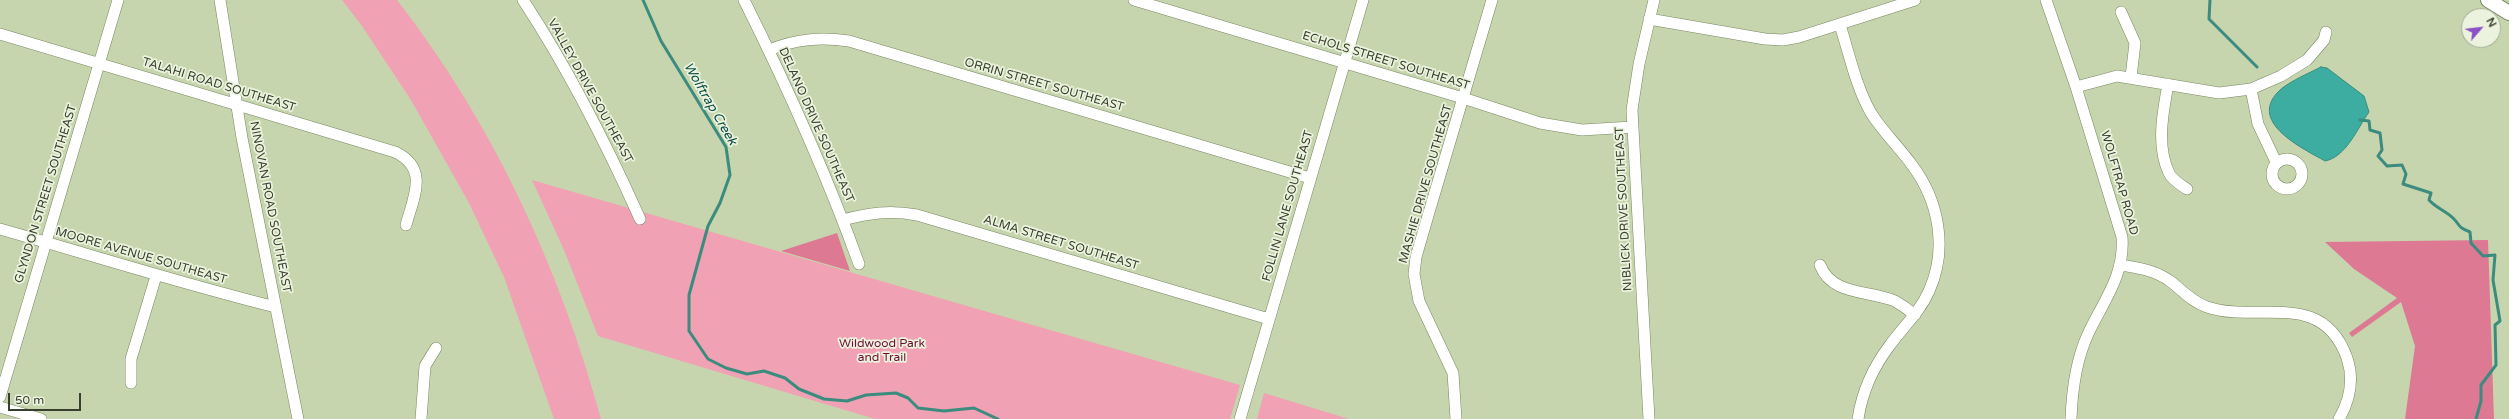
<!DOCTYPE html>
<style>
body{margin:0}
#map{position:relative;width:2509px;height:419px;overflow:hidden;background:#c6d5ad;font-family:"Varela Round",sans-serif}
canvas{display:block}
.north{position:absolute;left:2461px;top:8px;width:40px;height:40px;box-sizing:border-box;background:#ebf3de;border:1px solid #a4ab98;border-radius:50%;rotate:62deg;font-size:11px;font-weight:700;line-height:16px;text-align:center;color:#393f2e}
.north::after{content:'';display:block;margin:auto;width:14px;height:18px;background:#8b4fc6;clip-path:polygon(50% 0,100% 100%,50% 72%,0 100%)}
.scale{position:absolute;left:8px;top:393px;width:73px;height:18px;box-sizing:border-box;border:2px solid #393f2e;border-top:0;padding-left:5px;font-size:12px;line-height:14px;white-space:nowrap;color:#393f2e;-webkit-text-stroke:3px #ebf3de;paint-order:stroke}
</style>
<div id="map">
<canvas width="2509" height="419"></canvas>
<div class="north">N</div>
<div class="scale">50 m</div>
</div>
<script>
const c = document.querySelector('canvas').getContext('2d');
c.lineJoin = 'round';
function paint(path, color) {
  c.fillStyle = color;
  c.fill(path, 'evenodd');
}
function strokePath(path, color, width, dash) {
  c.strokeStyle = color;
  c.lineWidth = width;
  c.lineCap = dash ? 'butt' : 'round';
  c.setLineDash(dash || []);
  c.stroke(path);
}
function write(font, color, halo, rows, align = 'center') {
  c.font = font + ' "Varela Round",sans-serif';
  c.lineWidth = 3.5;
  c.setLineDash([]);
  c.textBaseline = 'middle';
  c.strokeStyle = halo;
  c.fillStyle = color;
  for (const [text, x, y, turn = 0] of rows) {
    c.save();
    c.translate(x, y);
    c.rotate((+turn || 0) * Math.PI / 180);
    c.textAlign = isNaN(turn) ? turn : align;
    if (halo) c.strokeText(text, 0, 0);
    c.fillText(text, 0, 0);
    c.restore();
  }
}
paint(new Path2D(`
 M342,0H397C493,123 560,269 601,419H554L504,277L469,203L411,100L362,26Z
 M532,180L1240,385L1230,419H875L598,336L564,250Z
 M1264,393L1349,419H1257Z`), '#f1a1b4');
paint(new Path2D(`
 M837,233L850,271L781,251Z
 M2488,240L2494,419H2405L2415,346L2401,302L2352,337L2349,333L2397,298L2354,269L2325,242Z`), '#de7993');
const water = new Path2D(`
 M2321,67L2327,68L2364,96L2369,112C2357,129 2346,157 2325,161C2304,149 2248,123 2278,92C2286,83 2309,73 2321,67Z`);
paint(water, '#3cada0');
strokePath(water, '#3b8c7e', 1);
strokePath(new Path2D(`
 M643,0L661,41L726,147L730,175L720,203L708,226L689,295V331L708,359L726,368L747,374L764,371L785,378L799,389L824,399L847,401L866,395L896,393L908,398L918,408L944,411L974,408L998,419
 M2210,0L2209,19L2257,67
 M2360,120L2369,121L2370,130L2380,133L2382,150L2378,156L2387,166L2402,165L2406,174L2403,184L2431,193L2429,200C2436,208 2446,211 2453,218C2462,227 2456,226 2470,232L2471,243L2483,256L2495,255L2493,280L2500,321L2495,325L2496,365L2481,385V401L2476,419`), '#3b8c7e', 3);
const minor = new Path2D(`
 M220,0L242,138L298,419
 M523,0C569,70 606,143 640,219
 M744,0C787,86 826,173 859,264
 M1134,0L1463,98L1540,123L1582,130L1632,127
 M2046,0L2076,87L2122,237C2125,275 2103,302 2088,334C2076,360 2072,391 2071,419
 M2121,12L2135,43L2131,77
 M1649,19L1765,39L1783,40L1799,37L1915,0
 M1840,25C1849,53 1856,87 1871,113C1883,132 1899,147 1912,165C1939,201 1948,249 1929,291C1920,312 1903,327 1890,345C1874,366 1862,392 1858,419
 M0,34L395,152C429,168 414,196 406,225
 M769,50C796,39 820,37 849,41L1310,178
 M2168,84C2163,112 2156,146 2169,173C2172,180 2181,185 2187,189
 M2076,87L2117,76L2219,93L2251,89L2281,76L2307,60L2324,40L2326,32
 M2251,89L2258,124L2276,162
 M2272 174a15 15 0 1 1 30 0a15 15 0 1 1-30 0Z
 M843,220C869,213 890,210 917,215L1269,319
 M0,229C92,255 183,284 276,307
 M1820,265C1832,296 1869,290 1895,301C1902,305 1909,310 1915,315
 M2121,265C2138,268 2155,270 2170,281C2182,290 2192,302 2207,307C2257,324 2322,288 2347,358C2354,379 2350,400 2339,419
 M131,383V359L156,276
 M0,397L118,0
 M0,407L41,419
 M421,419L425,366L436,348
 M1240,419L1363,0
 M1456,419L1453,373L1419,301L1414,274L1416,257L1427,219L1492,0
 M1649,419L1632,110L1639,64L1654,0`);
const major = new Path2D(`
 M2488,0L2509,13`);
strokePath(minor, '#798761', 12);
strokePath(major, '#798761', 16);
strokePath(minor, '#fff', 11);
strokePath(major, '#fff', 14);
write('12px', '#393f2e', '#ebf3de', [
 ["ECHOLS STREET SOUTHEAST",1386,61,17],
 ["TALAHI ROAD SOUTHEAST",219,85,17],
 ["ORRIN STREET SOUTHEAST",1044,85,16],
 ["VALLEY DRIVE SOUTHEAST",590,91,61],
 ["DELANO DRIVE SOUTHEAST",816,125,66],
 ["WOLFTRAP ROAD",2119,183,74],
 ["MASHIE DRIVE SOUTHEAST",1426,184,-74],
 ["GLYNDON STREET SOUTHEAST",46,194,-73],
 ["FOLLIN LANE SOUTHEAST",1288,206,-74],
 ["NINOVAN ROAD SOUTHEAST",270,207,79],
 ["NIBLICK DRIVE SOUTHEAST",1624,209,-93],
 ["ALMA STREET SOUTHEAST",1061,243,17],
 ["MOORE AVENUE SOUTHEAST",141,256,16]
]);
write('12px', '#6b0f32', '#ebf3de', [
 ["Wildwood Park",882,344],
 ["and Trail",882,358]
]);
write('italic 13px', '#0c4e47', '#ebf3de', [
 ["Wolftrap Creek",710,104,60]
]);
</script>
